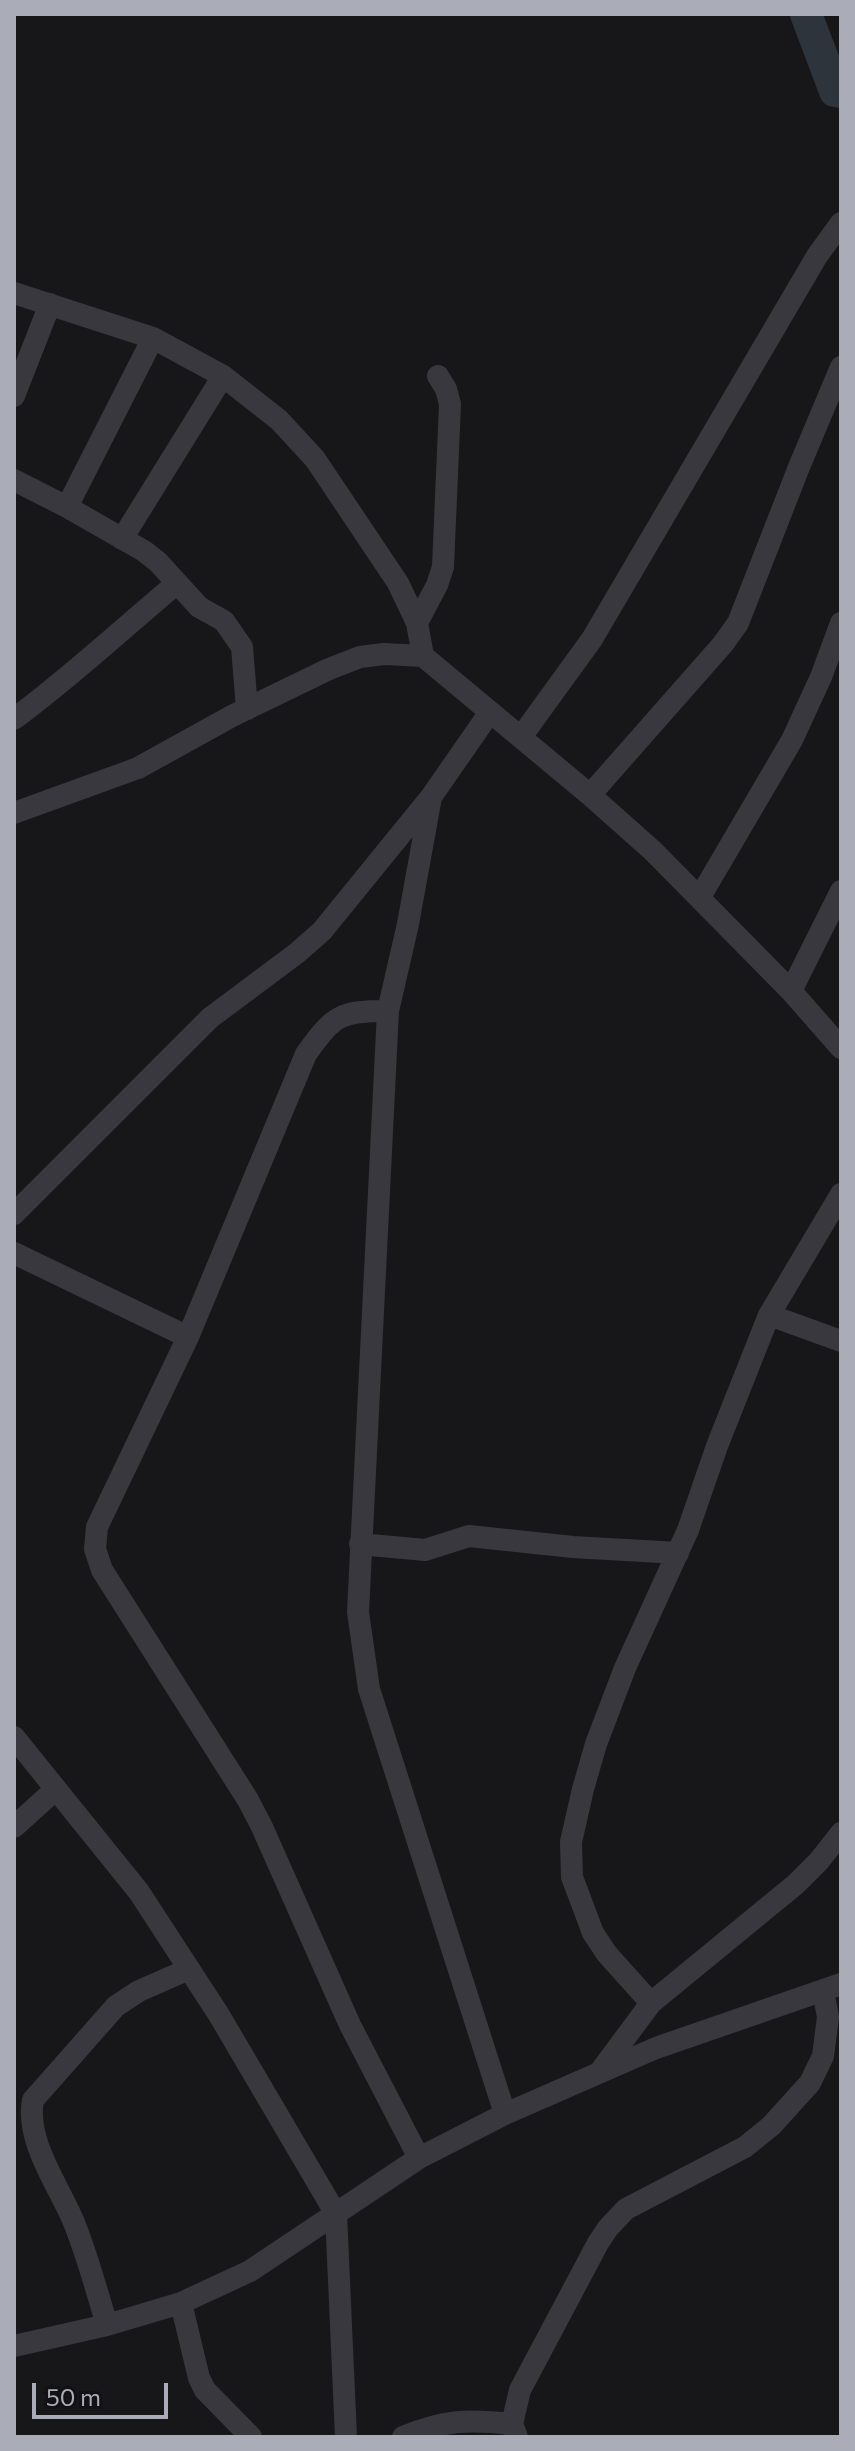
<!DOCTYPE html>
<style>
body{margin:0}
#map{position:relative;width:855px;height:2451px;overflow:hidden;background:#171719;font-family:Commissioner,sans-serif}
canvas{display:block}
.frame{position:absolute;inset:0;border:16px solid #aaadb8;pointer-events:none}
.scale{position:absolute;left:32px;top:2383px;width:136px;height:36px;box-sizing:border-box;border:4px solid #aaadb8;border-top:0;padding-left:10px;font-size:24px;line-height:28px;white-space:nowrap;color:#aaadb8;-webkit-text-stroke:6px #121214;paint-order:stroke}
</style>
<div id="map">
<canvas width="855" height="2451"></canvas>
<div class="frame"></div>
<div class="scale">50 m</div>
</div>
<script>
const c = document.querySelector('canvas').getContext('2d');
c.lineJoin = 'round';
function strokePath(path, color, width, dash) {
  c.strokeStyle = color;
  c.lineWidth = width;
  c.lineCap = dash ? 'butt' : 'round';
  c.setLineDash(dash || []);
  c.stroke(path);
}
strokePath(new Path2D(`
 M806,14L835,91L841,92`), '#2e343c', 32);
strokePath(new Path2D(`
 M14,293L153,338L223,376L279,420L315,459L398,583L417,623L423,656
 M14,396L50,304
 M14,480L67,507L153,338
 M67,507L144,551L158,562L199,607L224,621L242,647L247,709
 M122,539L223,376
 M417,623L437,585L443,567L450,404L446,389L438,376
 M14,719C71,677 122,629 176,584
 M521,737L592,639L817,256L841,223
 M590,795L723,644L738,623L799,467L841,367
 M431,797L408,924L388,1011L358,1612L369,1689L505,2114
 M14,813L138,768L232,716L329,669L360,657L384,654L423,656L590,795L653,851L791,991L841,1048
 M700,897L792,740L821,677L841,623
 M791,991L841,891
 M388,1011C340,1011 334,1015 306,1054L188,1337L97,1527L95,1549L102,1570L248,1800L262,1827L350,2025L419,2158
 M14,1214L210,1018L297,953L322,931L431,797L490,712
 M14,1253L188,1337
 M769,1315L841,1341
 M360,1544L425,1550L469,1536L573,1547L678,1553
 M14,1737L139,1892L219,2015L336,2214L346,2437
 M14,1827L56,1789
 M651,2003L607,1954L593,1933L572,1877L571,1842L583,1789L596,1744L625,1668L688,1530L717,1446L769,1315L841,1194
 M599,2073L651,2003L796,1884L819,1861L841,1833
 M181,2303L199,2378L205,2390L251,2437
 M107,2325C97,2292 88,2258 75,2225C60,2187 25,2142 33,2100L116,2006L139,1991L189,1969
 M14,2346L107,2325L181,2303L250,2271L419,2158L505,2114L656,2048L841,1984
 M403,2437C444,2420 468,2419 512,2424
 M517,2437L512,2424L520,2390L598,2243L608,2228L626,2209L745,2147L771,2126L810,2083L823,2056L828,2017L823,1991`), '#38383e', 22);
</script>
